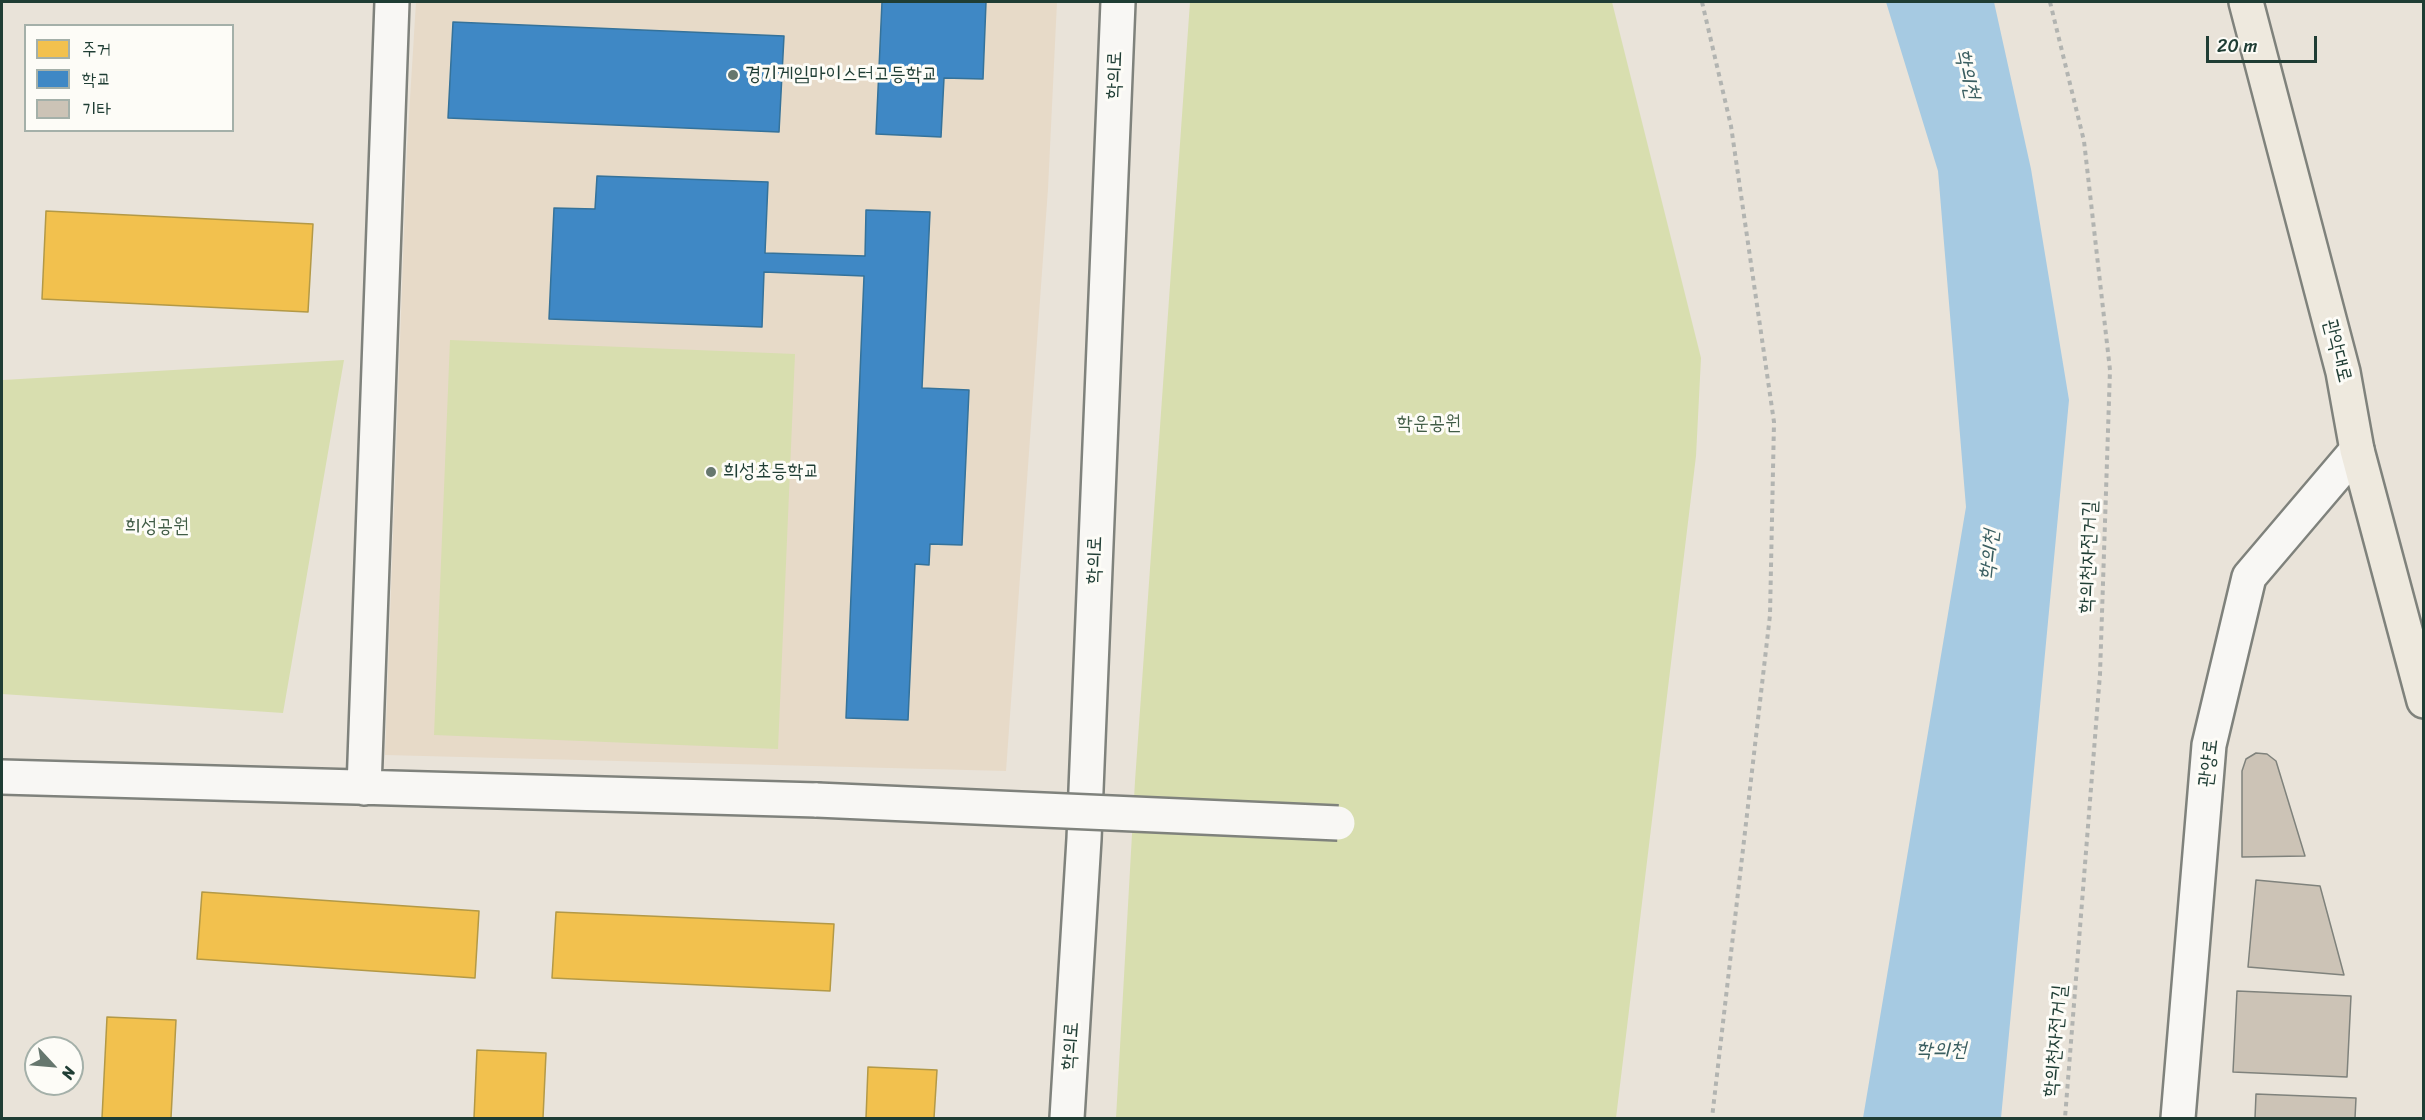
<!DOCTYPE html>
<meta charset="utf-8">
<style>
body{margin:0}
#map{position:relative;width:2425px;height:1120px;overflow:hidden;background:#e9e3d9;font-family:Sriracha,"Poor Story",sans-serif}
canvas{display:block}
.frame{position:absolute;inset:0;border:3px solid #1f3d34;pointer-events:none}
.legend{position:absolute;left:24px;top:24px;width:210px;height:108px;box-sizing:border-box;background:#fdfcf7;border:2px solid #a4b0a9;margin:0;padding:8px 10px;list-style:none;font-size:18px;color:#1f3d34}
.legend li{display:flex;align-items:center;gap:12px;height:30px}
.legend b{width:30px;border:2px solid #a4b0a9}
.north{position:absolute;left:24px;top:1036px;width:60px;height:60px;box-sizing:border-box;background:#fdfcf7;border:2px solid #a4b0a9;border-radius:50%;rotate:116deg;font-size:16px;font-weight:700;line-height:24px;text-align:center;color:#1f3d34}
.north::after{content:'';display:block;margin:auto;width:21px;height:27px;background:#66776e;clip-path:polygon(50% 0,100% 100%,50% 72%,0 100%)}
.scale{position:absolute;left:2206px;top:36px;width:111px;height:27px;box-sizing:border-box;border:3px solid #1f3d34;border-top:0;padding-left:8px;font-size:18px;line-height:21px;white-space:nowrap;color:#1f3d34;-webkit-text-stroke:4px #fdfcf7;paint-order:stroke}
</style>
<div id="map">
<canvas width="2425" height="1120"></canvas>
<div class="frame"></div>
<ul class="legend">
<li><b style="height:16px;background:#f2c14e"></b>주거</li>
<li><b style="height:16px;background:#3f88c5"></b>학교</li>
<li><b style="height:16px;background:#ccc3b6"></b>기타</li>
</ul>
<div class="north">N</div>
<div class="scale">20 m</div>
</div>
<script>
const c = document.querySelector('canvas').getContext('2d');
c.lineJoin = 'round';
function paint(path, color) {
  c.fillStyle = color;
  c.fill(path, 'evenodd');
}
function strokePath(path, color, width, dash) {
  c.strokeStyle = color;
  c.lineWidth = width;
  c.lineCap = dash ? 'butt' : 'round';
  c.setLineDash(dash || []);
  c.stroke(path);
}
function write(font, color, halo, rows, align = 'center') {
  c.font = font + ' Sriracha,"Poor Story",sans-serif';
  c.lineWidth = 6;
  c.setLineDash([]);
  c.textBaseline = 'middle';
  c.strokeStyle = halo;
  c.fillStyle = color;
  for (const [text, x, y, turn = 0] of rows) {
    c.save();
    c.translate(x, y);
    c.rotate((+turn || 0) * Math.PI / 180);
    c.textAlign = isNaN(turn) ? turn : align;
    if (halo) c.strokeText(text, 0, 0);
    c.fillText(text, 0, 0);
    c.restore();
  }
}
paint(new Path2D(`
 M416,2H1057L1048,189L1006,771L385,755L407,148Z`), '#e7dac8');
paint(new Path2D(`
 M1190,2H1612L1701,358L1696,456L1616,1118H1116L1135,781Z
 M450,340L795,354L778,749L434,735Z
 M344,360L283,713L2,694L3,380Z`), '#d8deaf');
paint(new Path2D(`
 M1886,2H1994L2031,169L2069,400L2001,1118H1863L1966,507L1938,171Z`), '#a6cae2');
const homes = new Path2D(`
 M46,211L313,224L308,312L42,299Z
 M202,892L479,911L475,978L197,959Z
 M556,912L834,924L830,991L552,978Z
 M107,1017L176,1020L171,1118H102Z
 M477,1050L546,1053L543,1118H474Z
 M868,1067L937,1070L934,1118H866Z`);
paint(homes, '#f2c14e');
strokePath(homes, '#b39946', 1.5);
const schools = new Path2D(`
 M882,2H986L983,79L944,78L941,137L876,134Z
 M453,22L784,36L779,132L448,118Z
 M597,176L768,182L765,253L865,256L866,210L930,212L922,388L969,390L962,545L930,544L929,565L915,564L908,720L846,718L864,276L764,272L762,327L549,319L554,208L595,209Z`);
paint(schools, '#3f88c5');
strokePath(schools, '#35729a', 1.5);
const building = new Path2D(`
 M2256,753L2267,754L2276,761L2305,856L2242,857V771L2246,759Z
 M2256,880L2320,886L2344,975L2248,967Z
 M2237,991L2351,996L2347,1077L2233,1072Z
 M2256,1094L2356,1098L2355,1118H2255Z`);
paint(building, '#ccc3b6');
strokePath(building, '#7f827c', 1.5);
const minor = new Path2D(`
 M2,777L817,800
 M364,788L392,2
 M1067,1118L1084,839L1118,2
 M2178,1118L2209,745L2249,577L2357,450`);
const major = new Path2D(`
 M2246,2L2343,372L2357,450L2424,701`);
strokePath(minor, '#7f827c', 38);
strokePath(major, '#7f827c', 38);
strokePath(new Path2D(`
 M1702,2L1731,126L1774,422L1770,615L1712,1118
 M2050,2L2084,141L2110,370L2100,674L2065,1118`), '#b2b4b1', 4, [4.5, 4.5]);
strokePath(minor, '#f8f7f4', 33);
strokePath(major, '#eee9de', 33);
const minorBridge = new Path2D(`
 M817,800L1338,823`);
strokePath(minorBridge, '#7f827c', 38, []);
strokePath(minorBridge, '#f8f7f4', 33);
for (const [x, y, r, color] of [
 [733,75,6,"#66776e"],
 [711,472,6,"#66776e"]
]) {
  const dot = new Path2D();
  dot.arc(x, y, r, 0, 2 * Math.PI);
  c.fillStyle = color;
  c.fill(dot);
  strokePath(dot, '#fdfcf7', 2);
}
write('20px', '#1f3d34', '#fdfcf7', [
 ["경기게임마이스터고등학교",745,75],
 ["희성초등학교",723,472]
], 'left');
write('20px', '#1f3d34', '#fdfcf7', [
 ["학의로",1115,75,-88],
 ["관악대로",2337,351,76],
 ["학의천자전거길",2089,557,-88],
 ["학의로",1095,560,-88],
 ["관양로",2209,763,-83],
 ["학의천자전거길",2056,1041,-85],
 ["학의로",1071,1046,-86]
]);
write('20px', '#415c46', '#fdfcf7', [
 ["학운공원",1429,424],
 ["희성공원",157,527]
]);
write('italic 21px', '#3a5e60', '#fdfcf7', [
 ["학의천",1967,74,78],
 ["학의천",1990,555,-84],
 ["학의천",1941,1051]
]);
</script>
